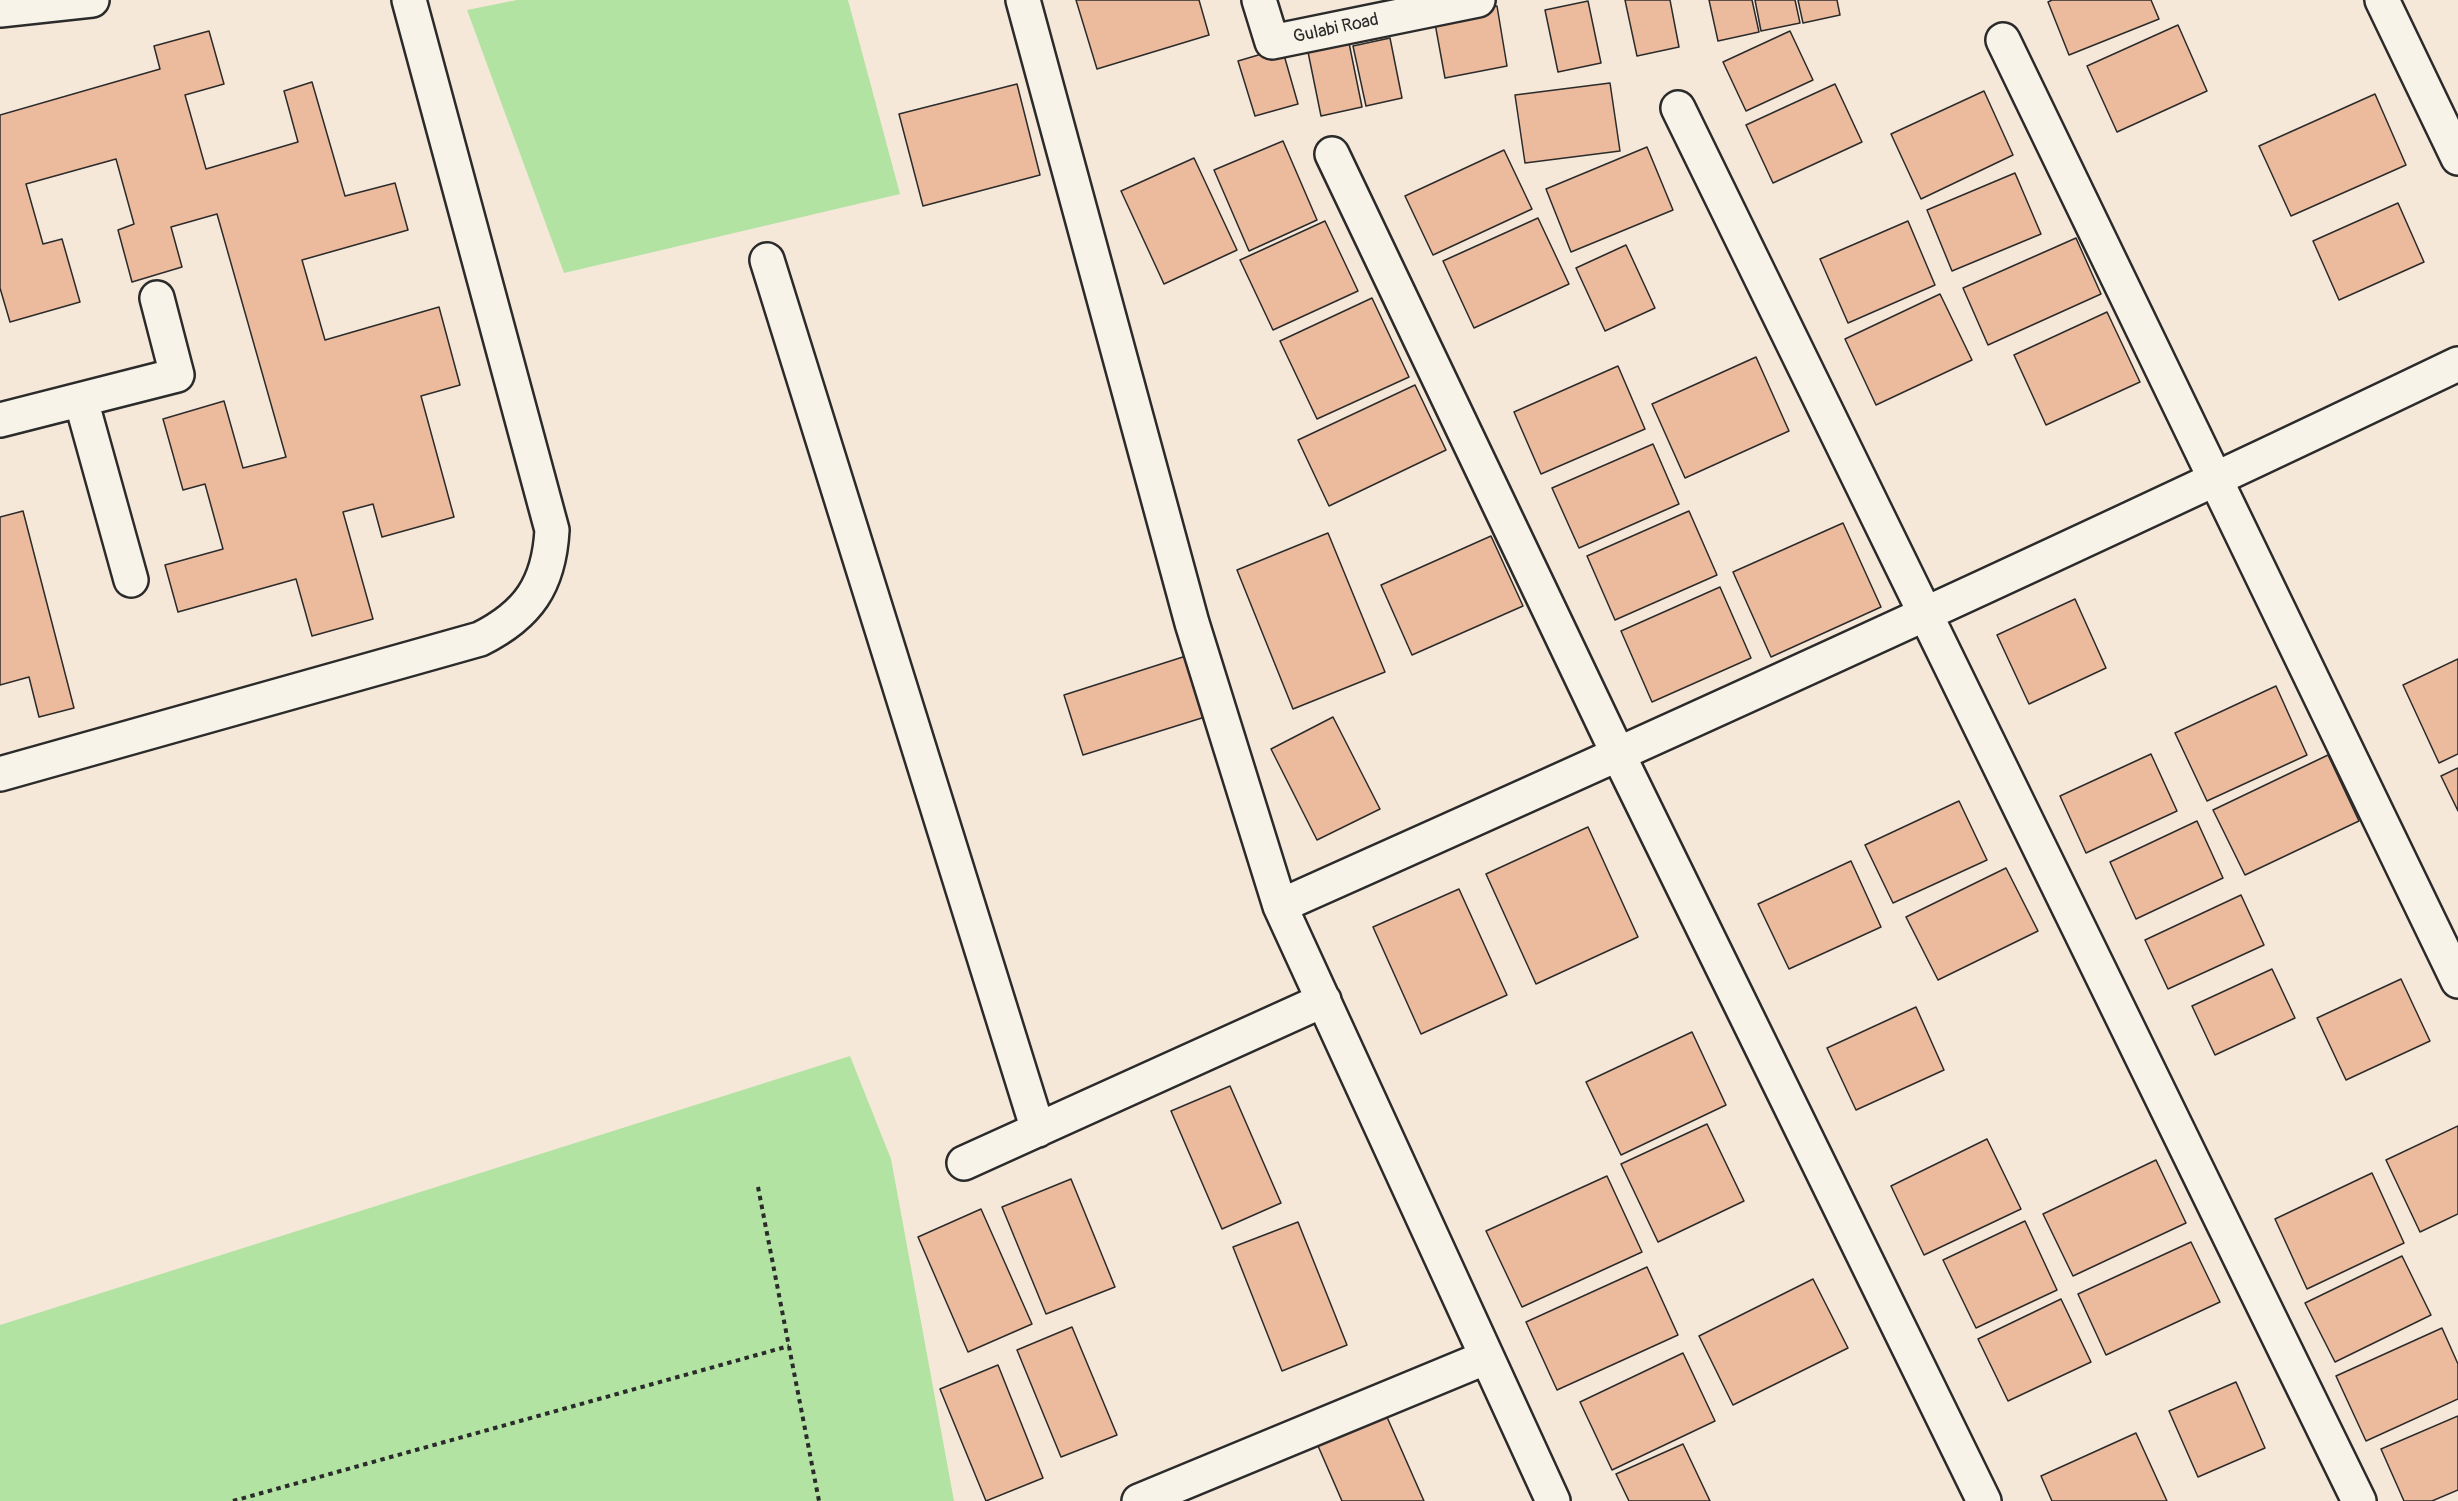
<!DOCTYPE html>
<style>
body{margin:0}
canvas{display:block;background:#f5e8d9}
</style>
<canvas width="2458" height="1501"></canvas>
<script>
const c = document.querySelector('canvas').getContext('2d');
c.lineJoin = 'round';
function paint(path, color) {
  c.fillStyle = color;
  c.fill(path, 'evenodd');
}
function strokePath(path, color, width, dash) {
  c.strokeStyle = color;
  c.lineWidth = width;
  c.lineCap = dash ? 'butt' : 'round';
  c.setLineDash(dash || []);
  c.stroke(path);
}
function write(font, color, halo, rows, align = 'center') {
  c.font = font + ' Pangolin,sans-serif';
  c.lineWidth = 6;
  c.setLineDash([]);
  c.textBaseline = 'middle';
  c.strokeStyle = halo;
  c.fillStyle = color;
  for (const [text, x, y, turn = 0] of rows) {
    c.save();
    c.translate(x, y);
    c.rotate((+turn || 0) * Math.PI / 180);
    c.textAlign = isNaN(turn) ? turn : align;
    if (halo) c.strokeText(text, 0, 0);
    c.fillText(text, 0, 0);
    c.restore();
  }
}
paint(new Path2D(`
 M517,0H848L900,194L564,273L467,10Z
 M850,1056L891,1159L954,1501H0V1325Z`), '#b2e3a3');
const building = new Path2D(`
 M1076,0H1199L1209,35L1097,69Z
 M1625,0H1670L1679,47L1637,56Z
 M1709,0H1752L1759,32L1718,41Z
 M1755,0H1795L1800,23L1761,31Z
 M1798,0H1837L1840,15L1803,23Z
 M2052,0H2151L2159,19L2069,55L2048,2Z
 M1588,1L1601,63L1558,72L1545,10Z
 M1497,6L1507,66L1445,78L1434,18Z
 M2178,25L2207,91L2117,132L2087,66Z
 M209,31L224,84L185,95L206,169L298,142L284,91L312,82L345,196L395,183L408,230L302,260L325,340L439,307L460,385L421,396L454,517L382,537L373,504L343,512L373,619L312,636L296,579L178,612L165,565L223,549L205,484L183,490L163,419L224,401L243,468L286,457L217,214L171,227L182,267L132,282L118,230L134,224L116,159L26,184L43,244L62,239L80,302L10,322L0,288V115L160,69L154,46Z
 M1790,31L1813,80L1746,111L1723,62Z
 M1390,38L1402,98L1366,106L1353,46Z
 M1349,43L1362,107L1321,116L1308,52Z
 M1282,48L1298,104L1255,116L1238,61Z
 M1610,83L1620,151L1525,163L1515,95Z
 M1017,84L1040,175L923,206L899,114Z
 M1835,84L1862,142L1773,183L1746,125Z
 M1984,91L2013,155L1921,199L1891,134Z
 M2375,94L2406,165L2291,216L2259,146Z
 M1283,141L1317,220L1249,251L1214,170Z
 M1647,147L1673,210L1571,252L1546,189Z
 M1504,150L1532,209L1433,255L1405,196Z
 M1194,158L1237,250L1164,284L1121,191Z
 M2015,173L2041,234L1952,271L1927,210Z
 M2398,203L2424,262L2339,300L2313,241Z
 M1538,218L1569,284L1474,328L1443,261Z
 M1325,221L1358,291L1273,330L1240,260Z
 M1908,221L1935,285L1848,323L1820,259Z
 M2076,238L2101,294L1988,345L1963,288Z
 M1626,245L1655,308L1605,331L1576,268Z
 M1940,294L1972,360L1876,405L1845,339Z
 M1372,298L1409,377L1317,419L1280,341Z
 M2107,312L2140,382L2046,425L2014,355Z
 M1756,357L1789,431L1685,478L1652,404Z
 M1618,366L1645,429L1541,474L1514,412Z
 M1415,385L1446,450L1329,506L1298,440Z
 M1653,444L1679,504L1579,548L1552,488Z
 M23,511L74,708L39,717L29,677L0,685V517Z
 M1689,511L1717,575L1615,620L1587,556Z
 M1843,523L1881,607L1771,657L1733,572Z
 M1328,533L1385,672L1293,709L1237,570Z
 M1491,536L1523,606L1412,655L1381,585Z
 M1720,587L1751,658L1652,702L1621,631Z
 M2075,599L2106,668L2029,704L1997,635Z
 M1186,656L1205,717L1083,755L1064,695Z
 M2458,659V754L2439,763L2403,685Z
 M2276,686L2307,755L2207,801L2175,733Z
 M1333,717L1380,809L1317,840L1271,749Z
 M2151,754L2177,811L2086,853L2060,796Z
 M2328,755L2359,821L2245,875L2213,810Z
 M2458,768V811L2441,776Z
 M1959,801L1987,860L1893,903L1865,845Z
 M2197,821L2223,878L2136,919L2110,862Z
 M1588,827L1638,937L1536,984L1486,874Z
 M1851,861L1881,927L1789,969L1758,904Z
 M2006,868L2038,931L1938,980L1906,917Z
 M1459,889L1507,995L1421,1034L1373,927Z
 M2241,895L2264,945L2168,989L2145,940Z
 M2272,969L2295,1018L2215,1055L2192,1006Z
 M2401,979L2430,1041L2346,1080L2317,1018Z
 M1916,1007L1944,1070L1856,1110L1827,1048Z
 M1692,1032L1726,1105L1621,1155L1586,1082Z
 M1230,1086L1281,1203L1222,1229L1171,1111Z
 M1707,1124L1744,1201L1658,1242L1621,1164Z
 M2458,1126V1214L2420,1232L2386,1160Z
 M1987,1139L2021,1209L1924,1255L1891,1186Z
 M2156,1160L2186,1223L2073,1276L2043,1214Z
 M2372,1173L2404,1243L2307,1289L2275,1219Z
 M1607,1176L1642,1252L1522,1307L1486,1231Z
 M1071,1179L1115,1287L1046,1314L1002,1207Z
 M981,1209L1032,1324L968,1352L918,1237Z
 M2025,1221L2057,1290L1976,1328L1943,1260Z
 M1298,1222L1347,1345L1282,1371L1233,1247Z
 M2191,1242L2220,1302L2106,1355L2078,1294Z
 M2402,1256L2431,1315L2335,1362L2305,1303Z
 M1647,1267L1678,1335L1557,1390L1526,1322Z
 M1813,1279L1848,1348L1733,1405L1699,1336Z
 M2061,1299L2091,1362L2008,1401L1978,1339Z
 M1072,1327L1117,1435L1061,1457L1017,1350Z
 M2442,1328L2458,1364V1399L2366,1441L2336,1376Z
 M1683,1353L1715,1421L1612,1470L1580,1402Z
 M998,1365L1043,1478L986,1501L940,1389Z
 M2236,1382L2265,1448L2198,1477L2169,1411Z
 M1383,1408L1424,1501H1342L1315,1439Z
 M2458,1416V1490L2432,1501H2404L2381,1449Z
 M2136,1433L2167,1501H2052L2041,1476Z
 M1683,1444L1710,1501H1629L1616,1474Z`);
paint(building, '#ecbb9d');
strokePath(building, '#2b2b2b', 1.5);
const minor = new Path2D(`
 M1023,0L1192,623L1280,906L1553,1501
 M1259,0L1272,42L1478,0
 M2382,0L2458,158
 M0,10L92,0
 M2003,40L2458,981
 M1678,108L2359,1501
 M1332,154L1619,756L1984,1501
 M767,260L1038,1130
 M81,400L131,580
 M0,420L177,375L157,298
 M0,774L480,639C528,615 549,585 552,530L409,0
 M1280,906C1675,730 2068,551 2458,364
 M964,1163L1324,1000
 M1139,1501L1487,1357`);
strokePath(minor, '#2b2b2b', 38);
strokePath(new Path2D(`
 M758,1187L819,1501
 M233,1501L789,1346`), '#2b2b2b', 4, [4.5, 4.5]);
strokePath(minor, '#f7f3e8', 33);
write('18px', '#2b2b2b', '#f7f3e8', [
 ["Gulabi Road",1336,29,-12]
]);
</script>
